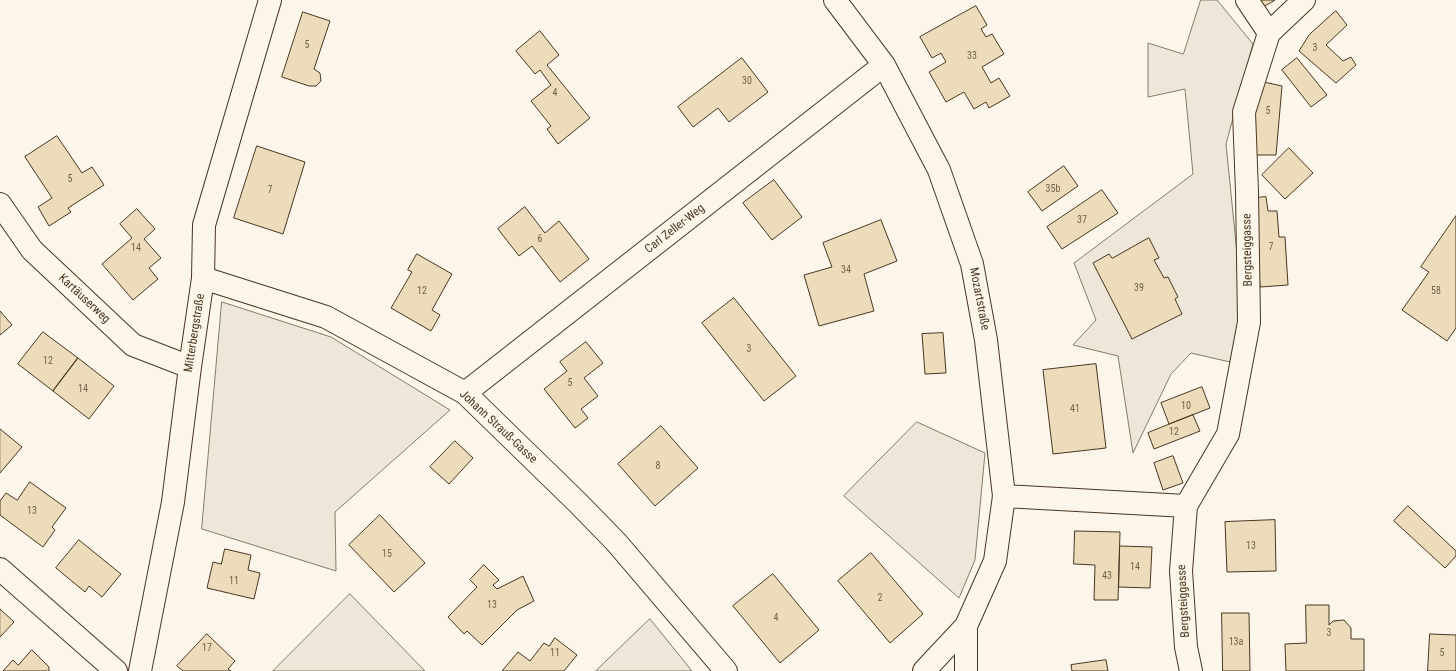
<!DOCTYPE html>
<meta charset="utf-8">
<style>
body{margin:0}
canvas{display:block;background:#fbf6e9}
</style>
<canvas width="1456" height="671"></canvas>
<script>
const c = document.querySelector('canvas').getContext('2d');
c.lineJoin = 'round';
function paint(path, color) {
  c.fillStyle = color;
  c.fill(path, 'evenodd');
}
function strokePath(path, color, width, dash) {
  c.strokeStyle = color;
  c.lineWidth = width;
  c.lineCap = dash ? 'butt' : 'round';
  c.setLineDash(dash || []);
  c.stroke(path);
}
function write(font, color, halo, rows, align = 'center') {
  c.font = font + ' "Roboto Condensed",sans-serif';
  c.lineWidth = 3;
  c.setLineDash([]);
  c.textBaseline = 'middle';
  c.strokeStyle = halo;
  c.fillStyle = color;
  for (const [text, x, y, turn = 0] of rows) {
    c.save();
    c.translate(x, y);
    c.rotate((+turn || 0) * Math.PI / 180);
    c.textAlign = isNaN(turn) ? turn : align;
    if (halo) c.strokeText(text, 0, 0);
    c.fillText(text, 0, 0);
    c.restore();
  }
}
const green = new Path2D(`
 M1201,0H1217L1253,44L1226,144L1243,313L1230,362L1191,353L1171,374L1133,453L1118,356L1073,345L1096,320L1074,263L1193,174L1185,89L1148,97V43L1183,54Z
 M222,302L331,337L450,410L335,512L336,571L202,529Z
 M917,422L985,453L975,560L959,598L844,496Z
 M350,594L425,671H273Z
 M650,619L692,671H596Z`);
paint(green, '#ede6d9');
strokePath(green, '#887966', 1);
const building = new Path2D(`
 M1261,0H1275L1265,6Z
 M976,6L987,25L981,29L986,37L992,34L1004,54L982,67L991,83L999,78L1010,96L989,108L986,102L974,109L964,92L946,102L929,72L946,62L941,53L932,58L920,37Z
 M1336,11L1347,25L1326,45L1343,61L1351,57L1356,65L1336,83L1299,51L1309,35Z
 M303,12L330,21L314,69L320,73L321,81L316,86H309L282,77Z
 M540,31L559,55L547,65L590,118L558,144L547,129L551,126L531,101L551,85L540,70L535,74L516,51Z
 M742,58L768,92L729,122L718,108L693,127L678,107Z
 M1297,58L1327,95L1311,107L1282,70Z
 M1259,81L1282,86L1276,155H1255L1253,135Z
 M57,136L82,173L92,167L104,185L68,208L71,212L49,226L38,207L52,198L25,157Z
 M257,146L305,162L283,234L234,218Z
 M1289,148L1313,173L1285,199L1262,175Z
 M1064,166L1078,186L1042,211L1028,192Z
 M774,180L802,217L772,240L743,203Z
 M1102,190L1118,213L1062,249L1047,227Z
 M1266,197L1268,211H1277L1279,237H1285L1288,285L1260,287L1254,198Z
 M525,207L545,233L559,221L589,259L560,282L532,246L519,256L498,229Z
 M137,209L155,229L144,239L161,258L149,268L158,279L133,300L102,264L132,238L120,224Z
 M1456,216V328L1447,341L1402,310L1429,272L1421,267Z
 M881,220L897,261L864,274L874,311L819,326L804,275L832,267L823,243Z
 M1149,238L1159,258L1154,260L1164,278L1168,277L1178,297L1175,299L1182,314L1132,339L1093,263L1109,254L1112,258Z
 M417,254L452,274L432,310L440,315L431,331L391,308L412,272L408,270Z
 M734,298L796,376L764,401L702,323Z
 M0,311L12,325L0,335Z
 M43,332L78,358L53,391L18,364Z
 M943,333L946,373L925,374L922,334Z
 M586,342L603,363L584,378L598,396L581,409L588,418L575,428L544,389L567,371L560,362Z
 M78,358L114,386L89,419L53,391Z
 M1096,364L1106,448L1053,454L1043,370Z
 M1202,387L1210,408L1169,424L1161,403Z
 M1193,415L1200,431L1154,449L1148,433Z
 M661,426L698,468L655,506L618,464Z
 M0,429L22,447L0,473Z
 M455,441L473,458L449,484L430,467Z
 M1173,456L1183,483L1163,490L1154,463Z
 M30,482L66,508L52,527L55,530L43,547L0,515V501L6,493L17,500Z
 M1408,506L1456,551V556L1445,568L1394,521Z
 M380,515L425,563L394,592L349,545Z
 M1275,520L1276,571L1227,572L1225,522Z
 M1075,531L1120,532L1118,600H1094L1095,565L1074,564Z
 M79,540L121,574L102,597L89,586L85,592L56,568Z
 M1120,546L1152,547L1150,588L1119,587Z
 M225,549L251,555L248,570L260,573L254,599L207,588L213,562L221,564Z
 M871,553L923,614L890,643L838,581Z
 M484,565L499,580L493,585L497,589L523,576L534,601L517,610L482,645L467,631L464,634L448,617L477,587L470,580Z
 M773,574L819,630L780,663L733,606Z
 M1306,605H1329V625L1333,621L1344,620L1351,628V639H1364V671H1286L1285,644L1306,643Z
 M0,609L14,622L0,637Z
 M1222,613H1249L1250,671H1223Z
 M207,634L235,661L228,669L231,671H183L177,666Z
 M1430,634L1456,635V671H1428Z
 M555,638L577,655L564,671H502L518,652L530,661L544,643L549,646Z
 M32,650L49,667V671H3L13,660L18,665Z
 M1106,660L1108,671H1072L1071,665Z`);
paint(building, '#ecdcbc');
strokePath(building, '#4a3520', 1);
const minor = new Path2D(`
 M835,0L884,65L939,170L972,264L986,340L1004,496L995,561L966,626L924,671
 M1247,0L1269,33
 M0,204L32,250L133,345L190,367
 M203,278L326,317L465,393L578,503L616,542L726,671
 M465,393L884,65
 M1004,496L1186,506
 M0,569L116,671
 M140,671L173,502L190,367L203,278L204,225L270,0
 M966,671V626
 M1191,671L1186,647L1181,571L1186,506L1228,434L1249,322L1247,192L1244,112L1269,33L1304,0`);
strokePath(minor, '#4a3520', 24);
strokePath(minor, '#fbf6e9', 22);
write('10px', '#725f47', null, [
 ["5",307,45],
 ["3",1315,48],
 ["33",972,56],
 ["30",747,81],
 ["4",555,93],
 ["5",1268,111],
 ["5",70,179],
 ["35b",1053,189],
 ["7",270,190],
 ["37",1082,220],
 ["6",540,239],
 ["7",1271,247],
 ["14",136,248],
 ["34",846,270],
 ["39",1139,288],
 ["12",422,291],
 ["58",1436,291],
 ["3",749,349],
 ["12",48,361],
 ["5",570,383],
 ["14",83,389],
 ["10",1186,406],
 ["41",1075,409],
 ["12",1174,432],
 ["8",658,466],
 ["13",32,511],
 ["13",1251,546],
 ["15",387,554],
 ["14",1135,567],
 ["43",1107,576],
 ["11",234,581],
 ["2",880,598],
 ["13",492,605],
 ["4",776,618],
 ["3",1329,633],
 ["13a",1236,642],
 ["17",207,648],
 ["11",555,653],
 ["5",1442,653]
]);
write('12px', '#4a3520', '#fbf6e9', [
 ["Carl Zeller-Weg",675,229,-38],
 ["Bergsteiggasse",1248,250,-91],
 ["Kartäuserweg",84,299,43],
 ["Mozartstraße",979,299,79],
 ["Mitterbergstraße",195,333,-81],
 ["Johann Strauß-Gasse",498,427,43],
 ["Bergsteiggasse",1184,601,-93]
]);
</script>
